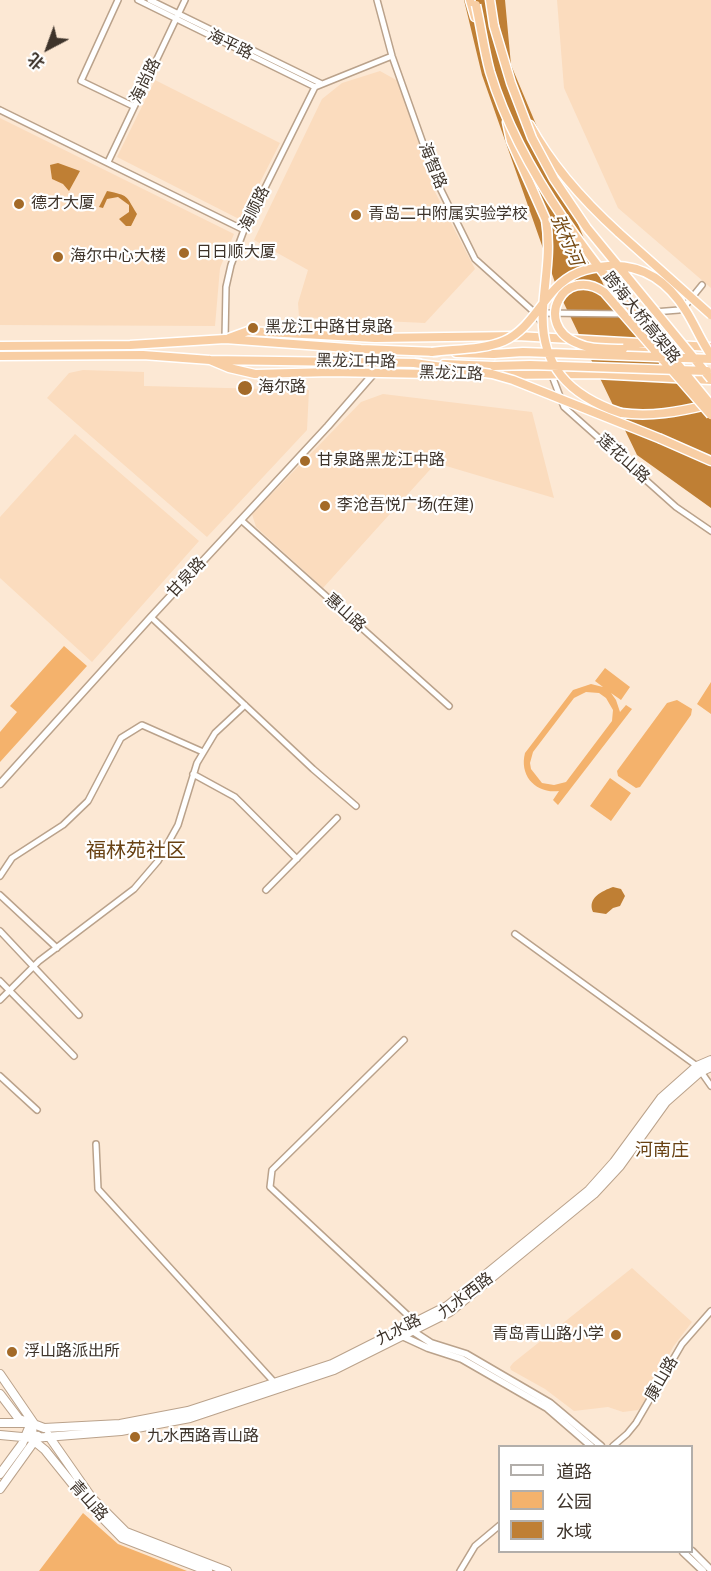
<!DOCTYPE html>
<meta charset="utf-8">
<style>
body{margin:0}
#map{position:relative;width:711px;height:1571px;overflow:hidden;background:#fce8d4;font-family:"Archivo Narrow","Noto Sans SC",sans-serif}
canvas{display:block}
.legend{position:absolute;left:498px;top:1445px;width:195px;height:108px;box-sizing:border-box;background:#fff;border:2px solid #b2aeaa;margin:0;padding:8px 10px;list-style:none;font-size:18px;color:#3e342b}
.legend li{display:flex;align-items:center;gap:12px;height:30px}
.legend b{width:30px;border:2px solid #b2aeaa}
.north{position:absolute;left:18px;top:18px;width:60px;height:60px;-webkit-text-stroke:4px #fff;paint-order:stroke;rotate:221deg;font-size:16px;font-weight:700;line-height:24px;text-align:center;color:#3e342b}
.north::after{content:'';display:block;margin:auto;width:21px;height:27px;background:#3e342b;clip-path:polygon(50% 0,100% 100%,50% 72%,0 100%)}
</style>
<div id="map">
<canvas width="711" height="1571"></canvas>
<ul class="legend">
<li><b style="height:8px;background:#fff"></b>道路</li>
<li><b style="height:16px;background:#f4b26c"></b>公园</li>
<li><b style="height:16px;background:#bf7f34"></b>水域</li>
</ul>
<div class="north">北</div>
</div>
<script>
const c = document.querySelector('canvas').getContext('2d');
c.lineJoin = 'round';
function paint(path, color) {
  c.fillStyle = color;
  c.fill(path, 'evenodd');
}
function strokePath(path, color, width, dash) {
  c.strokeStyle = color;
  c.lineWidth = width;
  c.lineCap = dash ? 'butt' : 'round';
  c.setLineDash(dash || []);
  c.stroke(path);
}
function write(font, color, halo, rows, align = 'center') {
  c.font = font + ' "Archivo Narrow","Noto Sans SC",sans-serif';
  c.lineWidth = 4.5;
  c.setLineDash([]);
  c.textBaseline = 'middle';
  c.strokeStyle = halo;
  c.fillStyle = color;
  for (const [text, x, y, turn = 0] of rows) {
    c.save();
    c.translate(x, y);
    c.rotate((+turn || 0) * Math.PI / 180);
    c.textAlign = isNaN(turn) ? turn : align;
    if (halo) c.strokeText(text, 0, 0);
    c.fillText(text, 0, 0);
    c.restore();
  }
}
paint(new Path2D(`
 M557,0H711V288L618,208L564,88Z
 M380,71L398,81L434,190L475,269L425,323L299,317L298,303L308,270L254,240L322,99L342,83Z
 M155,80L280,143L241,220L117,157Z
 M0,118L234,234L220,268L215,326L0,325Z
 M83,370L144,372V386L309,390L307,430L207,537L47,398L69,373Z
 M383,394L532,412L554,498L436,463L323,588L256,527L252,514L361,402Z
 M75,434L199,541L92,662L0,578V517Z
 M632,1268L692,1322L673,1347L643,1405L638,1410L623,1412L608,1407L574,1411L545,1389L511,1370L510,1367L513,1363Z`), '#fbdcbe');
paint(new Path2D(`
 M64,646L87,666L0,762V732L17,712L10,706Z
 M605,668L630,687L621,700L611,693L616,700L620,712L626,705L632,709L558,805L553,800L559,791C536,794 519,776 525,753L573,690L591,684L603,687L595,681ZM586,692L599,693L606,698L613,710L612,721L566,782L554,785L542,783L531,769L530,763L533,752L574,698Z
 M711,682V714L697,704Z
 M677,700L692,709L691,715L640,787L636,788L618,776L617,771L667,703Z
 M610,778L631,793L611,821L590,806Z
 M83,1513L118,1544L187,1571H39Z`), '#f4b26c');
paint(new Path2D(`
 M464,0H505L511,65L609,298L626,322L711,403V508L637,455L558,291L482,75Z
 M58,163L80,171L69,191L63,184L52,179L50,165Z
 M107,191C129,196 125,194 137,214L131,226H126L119,219L129,212V205L118,197L107,199L103,208L99,207Z
 M613,887L621,889L625,896L620,906L613,908L606,914L593,912C587,898 602,891 613,887Z`), '#bf7f34');
const minor = new Path2D(`
 M118,0L81,81L133,106
 M138,0L315,87L392,56
 M150,0L322,84
 M377,0L392,56L436,180L475,259L534,312L542,323
 M0,110L244,230
 M108,162L185,0
 M541,313L629,314L679,310L685,306L702,285
 M225,339L226,287L231,265L244,230L315,87
 M551,373L564,407L676,507L711,531
 M241,520L449,706
 M151,617L313,769L356,806
 M193,774L235,797L297,859
 M0,876L12,858L63,825L88,801L121,738L142,725L203,752
 M266,890L337,818
 M0,895L57,948
 M0,931L79,1015
 M515,934L697,1066L711,1086
 M0,981L74,1056
 M0,1000L39,961L134,889L158,861L178,825L197,763L215,733L245,705
 M404,1040L272,1170L270,1187L415,1322
 M0,1076L37,1110
 M96,1144L98,1189L274,1382
 M613,1446L627,1434L636,1423L682,1344L711,1311
 M460,1571L475,1546L500,1525`);
const tertiary = new Path2D(`
 M0,784L151,617L328,426L375,372
 M411,1330L431,1343L466,1354L550,1403L601,1446
 M401,1333L402,1336L428,1348L462,1359L547,1408L591,1446
 M692,1551L711,1570
 M683,1552L703,1571`);
const secondary = new Path2D(`
 M0,1374L35,1425
 M0,1394L19,1419L27,1422
 M0,1423H31L44,1428L120,1424L188,1411L332,1364L447,1306L589,1190L614,1162L661,1098L697,1066L711,1060
 M31,1423L34,1441L45,1450L87,1502L122,1538L208,1571
 M0,1435L33,1438L121,1431L190,1418L334,1370L450,1312L594,1194L620,1166L666,1102L700,1072L711,1067
 M48,1435L92,1498L126,1532L227,1571
 M0,1474L22,1444L31,1423
 M0,1489L38,1436`);
const trunk = new Path2D(`
 M470,0L475,17
 M490,0L494,26
 M507,122L511,141L546,220
 M530,125C552,166 585,202 619,233
 M229,338L248,331L375,338L517,336L711,347
 M0,346L130,345L225,339L361,349L437,352
 M623,349L660,354
 M456,353L494,354
 M0,356L143,355L210,360L419,363
 M210,360L229,368L255,374L331,372L480,375
 M444,364L494,366
 M499,375L595,374L711,380
 M621,413C651,417 678,412 707,405
 M661,439L711,461`);
strokePath(minor, '#baa28b', 8);
strokePath(tertiary, '#baa28b', 9);
strokePath(secondary, '#baa28b', 10);
strokePath(trunk, '#fff', 11);
strokePath(minor, '#fff', 5);
strokePath(tertiary, '#fff', 6);
strokePath(secondary, '#fff', 8);
strokePath(trunk, '#f8cea4', 8);
const trunkBridge = new Path2D(`
 M476,5C481,27 484,50 490,72C528,198 630,304 711,405
 M494,26L511,83L532,138L554,179L587,228L711,379
 M546,220C551,252 545,277 543,308C539,366 570,396 621,413
 M619,233L711,315
 M623,349C607,348 591,350 577,343C532,324 564,264 604,292L711,415
 M432,352C454,349 483,350 504,341C527,331 538,307 555,289C570,273 586,268 608,266C643,264 668,282 686,311C695,325 701,341 711,355
 M494,354L523,352L711,359
 M414,363L492,374L513,380L661,439
 M494,366L530,365L707,371`);
strokePath(trunkBridge, '#fff', 11, []);
strokePath(trunkBridge, '#f8cea4', 8);
for (const [x, y, r, color] of [
 [19,204,6,"#a36a28"],
 [356,215,6,"#a36a28"],
 [184,253,6,"#a36a28"],
 [58,257,6,"#a36a28"],
 [253,328,6,"#a36a28"],
 [245,388,8,"#a36a28"],
 [305,461,6,"#a36a28"],
 [325,506,6,"#a36a28"],
 [616,1335,6,"#a36a28"],
 [12,1352,6,"#a36a28"],
 [135,1437,6,"#a36a28"]
]) {
  const dot = new Path2D();
  dot.arc(x, y, r, 0, 2 * Math.PI);
  c.fillStyle = color;
  c.fill(dot);
  strokePath(dot, '#fff', 2);
}
write('16px', '#3e342b', '#fff', [
 ["海平路",230,45,26],
 ["海尚路",146,81,-64],
 ["海智路",432,166,68],
 ["海顺路",255,209,-64],
 ["跨海大桥高架路",641,318,51],
 ["黑龙江中路",356,362,1],
 ["黑龙江路",451,374,2],
 ["莲花山路",623,459,42],
 ["甘泉路",187,578,-47],
 ["惠山路",345,613,42],
 ["九水西路",466,1296,-37],
 ["九水路",399,1330,-27],
 ["康山路",662,1379,-60],
 ["青山路",88,1501,48]
]);
write('16px', '#3e342b', '#fff', [
 ["德才大厦",31,204],
 ["青岛二中附属实验学校",368,215],
 ["日日顺大厦",196,253],
 ["海尔中心大楼",70,257],
 ["黑龙江中路甘泉路",265,328],
 ["海尔路",258,388],
 ["甘泉路黑龙江中路",317,461],
 ["李沧吾悦广场(在建)",337,506],
 ["青岛青山路小学",604,1335,"right"],
 ["浮山路派出所",24,1352],
 ["九水西路青山路",147,1437]
], 'left');
write('italic 18px', '#764a13', '#fff', [
 ["张村河",566,240,67]
]);
write('18px', '#694214', '#fff', [
 ["河南庄",662,1151]
]);
write('20px', '#694214', '#fff', [
 ["福林苑社区",136,852]
]);
</script>
